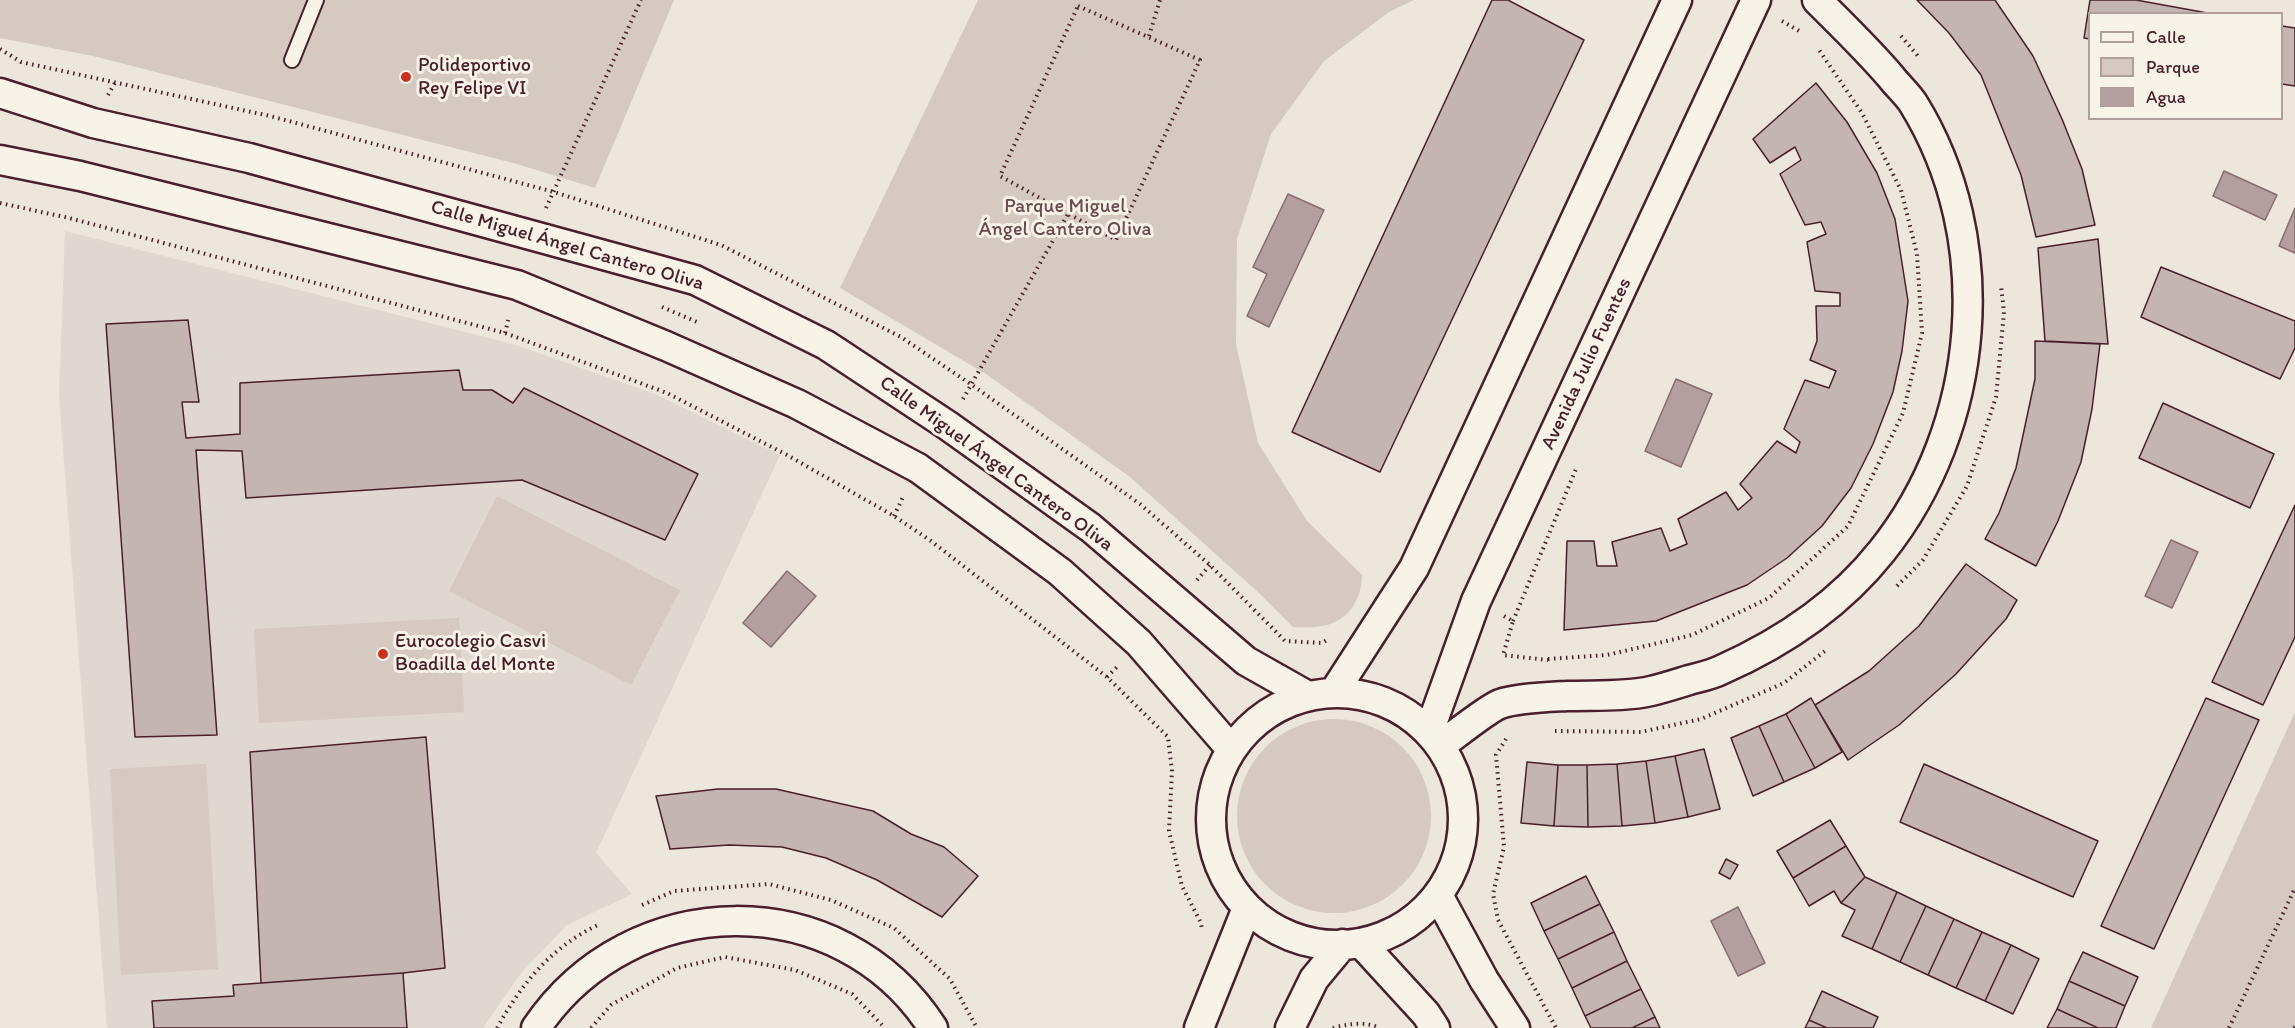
<!DOCTYPE html>
<meta charset="utf-8">
<style>
body{margin:0}
#map{position:relative;width:2295px;height:1028px;overflow:hidden;background:#ece6dd;font-family:Itim,sans-serif}
canvas{display:block}
.legend{position:absolute;left:2088px;top:12px;width:195px;height:108px;box-sizing:border-box;background:#f7f3e8;border:2px solid #b29e9c;margin:0;padding:8px 10px;list-style:none;font-size:18px;color:#4a1f2b}
.legend li{display:flex;align-items:center;gap:12px;height:30px}
.legend b{width:30px;border:2px solid #b29e9c}
</style>
<div id="map">
<canvas width="2295" height="1028"></canvas>
<ul class="legend">
<li><b style="height:8px;background:#f7f3e8"></b>Calle</li>
<li><b style="height:16px;background:#d5c9c2"></b>Parque</li>
<li><b style="height:16px;background:#b39f9d"></b>Agua</li>
</ul>
</div>
<script>
const c = document.querySelector('canvas').getContext('2d');
c.lineJoin = 'round';
function paint(path, color) {
  c.fillStyle = color;
  c.fill(path, 'evenodd');
}
function strokePath(path, color, width, dash) {
  c.strokeStyle = color;
  c.lineWidth = width;
  c.lineCap = dash ? 'butt' : 'round';
  c.setLineDash(dash || []);
  c.stroke(path);
}
function write(font, color, halo, rows, align = 'center') {
  c.font = font + ' Itim,sans-serif';
  c.lineWidth = 6;
  c.setLineDash([]);
  c.textBaseline = 'middle';
  c.strokeStyle = halo;
  c.fillStyle = color;
  for (const [text, x, y, turn = 0] of rows) {
    c.save();
    c.translate(x, y);
    c.rotate((+turn || 0) * Math.PI / 180);
    c.textAlign = isNaN(turn) ? turn : align;
    if (halo) c.strokeText(text, 0, 0);
    c.fillText(text, 0, 0);
    c.restore();
  }
}
paint(new Path2D(`
 M65,231L513,344L655,394L780,455L596,853L632,894L567,925L521,973L483,1028H107L59,396Z`), '#e0d7d0');
paint(new Path2D(`
 M0,0H674L595,188L517,164L93,56L0,38Z
 M978,0H1414L1389,12L1324,61L1271,134L1237,239L1236,344L1258,443L1307,521L1362,575C1362,599 1348,622 1322,626C1313,628 1302,627 1293,627L1260,594L1130,477L986,374L840,288Z
 M497,496L680,590L631,685L449,591Z
 M459,618L464,712L259,723L254,629Z
 M2295,712V1028H2151Z
 M1237 816a97 97 0 1 1 194 0a97 97 0 1 1-194 0Z
 M206,764L218,969L121,975L110,769Z`), '#d5c9c2');
const water = new Path2D(`
 M2224,171L2277,195L2265,220L2213,196Z
 M1288,194L1324,210L1269,327L1247,316L1267,274L1253,267Z
 M2295,208V253L2279,246Z
 M1676,379L1712,394L1681,467L1645,451Z
 M2171,540L2198,552L2172,608L2145,596Z
 M787,571L816,596L771,647L743,623Z
 M1738,907L1765,963L1738,976L1711,921Z`);
paint(water, '#b39f9d');
strokePath(water, '#896c6f', 1.5);
const building = new Path2D(`
 M1492,0H1508L1584,40L1380,472L1292,432Z
 M1917,0H1995L2033,56L2062,119L2082,169L2095,225L2036,237L2021,175L1981,75L1949,33Z
 M2090,0H2136L2213,14H2090V39L2084,38Z
 M2282,26L2295,28V86L2282,84Z
 M1816,83L1847,122L1877,173L1895,219L1908,301L1902,351L1893,392L1873,444L1851,488L1822,526L1787,558L1747,585L1656,621L1564,630L1567,541H1594L1597,566H1617L1612,542L1661,528L1670,551L1687,544L1678,519L1726,492L1738,510L1752,498L1740,484L1777,441L1796,453L1800,442L1784,429L1805,380L1829,388L1836,371L1810,360L1817,341L1816,306H1840V293L1815,291L1807,242L1826,234L1821,222L1805,225L1780,174L1801,160L1795,147L1770,163L1753,139Z
 M2098,239L2108,344L2045,341L2038,248Z
 M2161,267L2295,321V348L2280,379L2141,317Z
 M188,320L199,402H182L186,438L240,434V383L459,370L463,390H492L513,403L524,388L698,474L665,540L522,480L246,498L242,451L196,450L217,735L135,737L106,324Z
 M2035,341L2100,344L2092,409L2081,462L2058,521L2036,566L1985,539L1999,513L2016,468L2035,379Z
 M2163,403L2274,454L2250,508L2139,458Z
 M2295,505V637L2263,705L2212,682Z
 M1966,564L2017,600L2006,619L1956,674L1899,725L1848,760L1815,705L1869,671L1919,626Z
 M1811,698L1842,752L1815,768L1786,714Z
 M2206,698L2259,720L2154,949L2101,926Z
 M1786,714L1815,768L1784,782L1759,726Z
 M1759,726L1784,782L1753,796L1731,738Z
 M426,737L445,968L403,973L261,983L250,752Z
 M1704,749L1720,809L1688,817L1675,756Z
 M1675,756L1688,817L1655,823L1646,761Z
 M1646,761L1655,823L1622,826L1617,764Z
 M1527,762L1558,765L1554,826L1521,823Z
 M1617,764L1622,826L1588,827L1587,765Z
 M1924,764L2098,841L2073,897L1900,822Z
 M1558,765H1587L1588,827L1554,826Z
 M718,789H776L873,811L911,834L944,847L978,876L942,917L877,880L826,858L782,847L729,845L670,849L656,796Z
 M1830,820L1846,846L1793,878L1777,851Z
 M1846,846L1865,877L1841,903L1834,891L1809,906L1793,878Z
 M1726,859L1738,865L1730,879L1719,873Z
 M1586,876L1600,904L1544,931L1531,903Z
 M1865,877L1897,892L1872,949L1842,936L1855,910L1841,903Z
 M1897,892L1926,906L1900,962L1872,949Z
 M1600,904L1614,932L1558,959L1544,931Z
 M1926,906L1954,919L1928,975L1900,962Z
 M1954,919L1982,932L1956,988L1928,975Z
 M1614,932L1627,961L1572,988L1558,959Z
 M1982,932L2011,945L1985,1001L1956,988Z
 M2011,945L2039,959L2013,1014L1985,1001Z
 M2083,952L2138,977L2125,1006L2069,981Z
 M1627,961L1641,989L1585,1016L1572,988Z
 M403,973L407,1028H154L152,1001L234,996L233,985Z
 M2069,981L2125,1006L2116,1028H2098L2057,1009Z
 M1641,989L1655,1017L1632,1028H1591L1585,1016Z
 M1822,991L1878,1017L1873,1028H1827L1809,1020Z
 M2057,1009L2098,1028H2047Z
 M1655,1017L1660,1028H1632Z
 M1809,1020L1827,1028H1805Z`);
paint(building, '#c4b5b0');
strokePath(building, '#4a1f2b', 1.5);
const service = new Path2D(`
 M292,60L316,0`);
const minor = new Path2D(`
 M0,93L93,123L249,158L695,280L826,345L947,425L1091,528L1246,661L1308,696
 M0,160L80,176L517,285L666,346L797,404L918,468L1060,572L1139,643L1231,749
 M1334,692L1414,568L1677,0
 M1211 819a126 126 0 1 1 252 0a126 126 0 1 1-252 0Z
 M1429,732L1476,601L1756,0
 M1440,746C1454,736 1487,709 1500,704C1517,698 1549,697 1567,696C1594,695 1625,697 1651,691C1664,688 1676,684 1689,680C1700,677 1711,675 1721,670C1782,643 1840,604 1882,551C1981,427 1998,240 1913,103C1907,94 1898,86 1891,77C1868,50 1842,25 1817,0
 M1438,895L1484,980L1515,1028
 M1361,943L1426,1014L1435,1028
 M536,1028C630,888 840,883 933,1028
 M1199,1028L1247,908
 M1290,1028L1314,979L1343,944`);
strokePath(service, '#4a1f2b', 18);
strokePath(minor, '#4a1f2b', 33);
strokePath(new Path2D(`
 M1078,6L1200,60L1116,240L1000,176Z
 M1782,21L1801,32
 M1149,36L1160,0
 M1901,36L1918,56
 M0,49L21,62L270,116L554,192L721,245L901,337L972,385L1140,504L1210,565L1285,641L1322,643L1329,639
 M108,95L116,81
 M0,203L69,218L505,333L667,393L787,455L894,516L931,541L1107,677L1168,737L1172,771L1169,831L1182,886L1201,923L1202,930
 M546,208L641,0
 M662,307L697,322
 M505,333L509,317
 M963,399L1068,214
 M894,516L904,495
 M1197,580L1210,565
 M1897,586L1923,560L1967,486L1996,397L2004,312L2001,286
 M1504,616L1513,621L1503,655L1548,660
 M1513,621L1576,469
 M1548,659L1607,655L1692,635L1769,598L1848,526L1903,413L1922,333L1917,254L1901,190L1862,113L1819,50
 M1107,677L1117,667
 M1555,731L1641,732L1701,719L1784,683L1825,651
 M1506,739L1496,755L1504,847L1493,894L1498,920L1556,1028
 M642,905L674,891L769,884L831,900L894,928L950,979L977,1028
 M497,1028C522,983 552,946 600,924
 M591,1028L611,1005L677,968L725,957L795,970L852,994L885,1028
 M1333,1028C1345,1024 1368,1021 1379,1028
 M2229,1028L2295,888
 M2294,1028L2295,1027`), '#4a1f2b', 4, [1.5, 4.5]);
strokePath(service, '#f7f3e8', 14);
strokePath(minor, '#f7f3e8', 28);
for (const [x, y, r, color] of [
 [406,77,6,"#c8321e"],
 [383,654,6,"#c8321e"]
]) {
  const dot = new Path2D();
  dot.arc(x, y, r, 0, 2 * Math.PI);
  c.fillStyle = color;
  c.fill(dot);
  strokePath(dot, '#f7f3e8', 2);
}
write('20px', '#4a1f2b', '#f7f3e8', [
 ["Polideportivo",418,66],
 ["Rey Felipe VI",418,89],
 ["Eurocolegio Casvi",395,642],
 ["Boadilla del Monte",395,665]
], 'left');
write('20px', '#6d4a51', '#f7f3e8', [
 ["Parque Miguel",1065,207],
 ["Ángel Cantero Oliva",1065,230]
]);
write('20px', '#4a1f2b', '#f7f3e8', [
 ["Calle Miguel Ángel Cantero Oliva",567,246,16],
 ["Avenida Julio Fuentes",1587,364,-65],
 ["Calle Miguel Ángel Cantero Oliva",996,464,36]
]);
</script>
